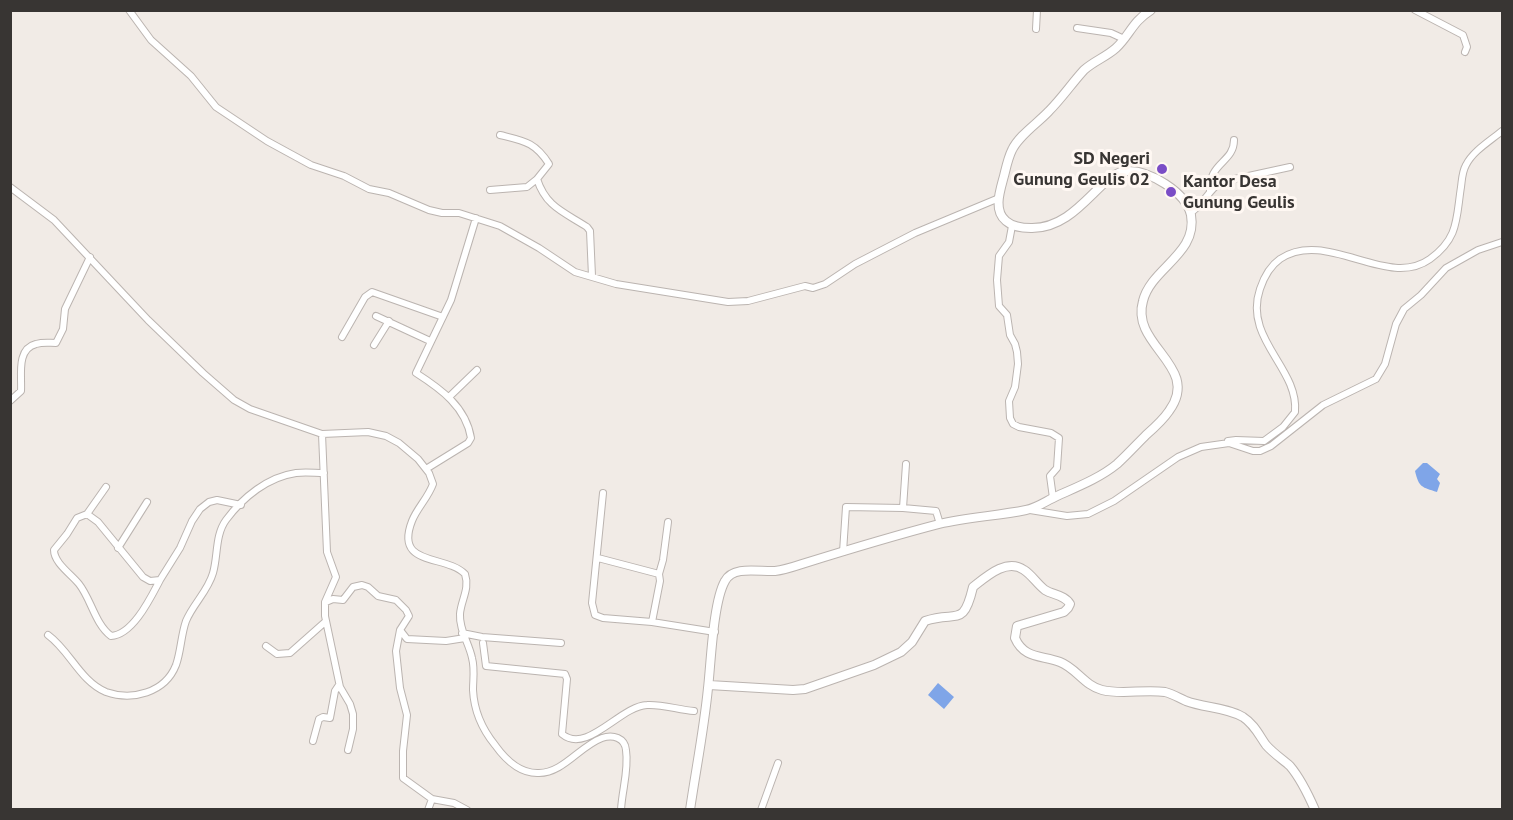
<!DOCTYPE html>
<style>
body{margin:0}
#map{position:relative;width:1513px;height:820px;overflow:hidden;background:#f1ebe6;font-family:"PT Sans",sans-serif}
canvas{display:block}
.frame{position:absolute;inset:0;border:12px solid #383533;pointer-events:none}
</style>
<div id="map">
<canvas width="1513" height="820"></canvas>
<div class="frame"></div>
</div>
<script>
const c = document.querySelector('canvas').getContext('2d');
c.lineJoin = 'round';
function paint(path, color) {
  c.fillStyle = color;
  c.fill(path, 'evenodd');
}
function strokePath(path, color, width, dash) {
  c.strokeStyle = color;
  c.lineWidth = width;
  c.lineCap = dash ? 'butt' : 'round';
  c.setLineDash(dash || []);
  c.stroke(path);
}
function write(font, color, halo, rows, align = 'center') {
  c.font = font + ' "PT Sans",sans-serif';
  c.lineWidth = 6;
  c.setLineDash([]);
  c.textBaseline = 'middle';
  c.strokeStyle = halo;
  c.fillStyle = color;
  for (const [text, x, y, turn = 0] of rows) {
    c.save();
    c.translate(x, y);
    c.rotate((+turn || 0) * Math.PI / 180);
    c.textAlign = isNaN(turn) ? turn : align;
    if (halo) c.strokeText(text, 0, 0);
    c.fillText(text, 0, 0);
    c.restore();
  }
}
paint(new Path2D(`
 M1423,463H1427L1440,474L1437,479L1440,483L1437,492C1422,487 1419,488 1415,471Z
 M938,683L954,697L944,709L928,695Z`), '#7fa5e8');
const street = new Path2D(`
 M129,10L151,40L191,76L216,107L267,141L311,165L344,176L369,189L389,193L429,210L442,213H459L500,226L539,248L575,272L616,284L728,302L748,301L805,286L813,288L825,284L855,264L915,233L999,198
 M1415,10L1463,35L1467,47L1465,52
 M1077,28L1111,33L1124,39
 M1036,29L1037,10
 M500,135C524,141 535,142 549,164L537,179C546,207 564,212 587,227L590,231L592,276
 M10,187L54,220L148,320L203,373L234,400L250,409L322,434L368,432L386,436L399,443L418,459L429,473L433,484C428,498 417,508 412,521C394,567 445,554 465,574C470,589 461,600 460,614C459,630 469,643 472,658C475,669 473,679 473,690C474,710 482,729 495,745C505,759 520,774 539,773C563,773 580,746 602,738C613,734 625,738 626,750C629,770 622,790 621,810
 M490,190L527,187L537,179
 M1210,192C1208,162 1234,163 1234,140
 M1190,213C1203,206 1208,190 1221,182L1290,167
 M1012,226L1009,242L999,256L997,280L999,306L1007,315L1010,335L1015,344L1017,352L1018,364L1015,387L1009,401L1010,418L1013,424L1019,427L1051,433L1059,438L1057,468L1050,476L1053,498
 M376,316L430,341
 M342,337L365,297L372,292L443,317
 M374,345L389,321
 M449,397L477,370
 M10,401L21,391C22,376 16,349 36,344C43,342 49,343 56,343L63,329L65,309L90,257
 M322,434L327,552L336,577L325,602V616L340,687L350,704L353,714V729L348,750
 M1228,441L1236,440L1264,441L1283,427L1295,412C1299,368 1243,339 1260,289C1264,277 1270,266 1280,259C1327,228 1387,290 1430,259C1459,238 1456,219 1461,187C1462,180 1462,172 1466,165C1473,151 1490,141 1502,131
 M426,469L468,443L471,438C466,407 441,389 416,373L451,300L476,218
 M106,487L87,514L77,518L67,534L54,550C54,563 71,574 79,584C91,599 95,624 111,636C133,635 151,597 160,580
 M603,493L592,603L595,615L603,618L652,622L715,632
 M903,508L906,464
 M1030,510L1067,516L1088,514L1114,501L1178,457L1201,447L1229,443L1253,451H1260L1271,446L1323,405L1376,379L1385,364L1396,324L1404,309L1421,295L1446,268L1478,250L1502,242
 M87,514L98,522L143,577L150,581L160,580L180,548L192,521L200,509L209,502L217,500L241,505
 M118,548L147,502
 M843,552L846,507L903,508L936,511L940,524
 M598,558L659,574L660,581L652,622
 M659,574L663,560L668,522
 M326,602L333,599L343,600L353,587L362,585L368,587L378,596L396,600L406,610L409,616L400,630L407,639L446,641L465,638
 M400,630L396,651L400,688L407,715L403,751V778L432,799L454,803L467,810
 M462,633L482,637L561,643
 M48,635C70,651 80,681 106,692C132,701 165,693 176,665C181,651 181,635 186,621C193,604 208,591 213,573C218,556 215,535 226,520C243,497 268,477 296,473C305,472 315,473 324,473
 M483,643L486,666L565,674L567,679L562,734C587,755 620,706 647,705C662,704 679,710 694,711
 M266,646L277,654L290,653L325,622
 M313,741L319,719L323,717L330,718L335,691L339,685
 M428,810L432,799
 M761,810L778,763`);
const secondary = new Path2D(`
 M709,685L793,690L805,689L874,665L901,652L912,642L925,621C957,610 963,629 973,587C987,576 1007,558 1024,570C1032,575 1037,584 1045,590C1053,595 1065,595 1070,604L1068,608L1064,612L1017,626L1015,638C1024,659 1042,655 1060,662C1076,668 1085,686 1102,690C1122,695 1144,689 1165,692C1173,694 1179,698 1186,701C1204,708 1226,707 1243,717C1254,724 1259,735 1266,745C1273,753 1282,759 1290,766C1301,779 1308,794 1315,810
 M690,810C696,769 704,729 708,688C711,663 713,602 725,581C733,565 760,572 775,571C784,570 793,567 802,564C847,550 893,536 939,524C968,517 997,516 1026,510C1037,508 1046,501 1057,496C1077,487 1100,478 1117,464C1127,455 1136,445 1146,435C1154,428 1163,420 1169,411C1202,366 1130,346 1143,301C1151,268 1198,254 1191,215C1186,192 1149,170 1127,171C1101,171 1078,229 1031,228C1021,228 1013,227 1006,221C993,210 1000,191 1004,176C1006,168 1008,158 1012,150C1019,135 1038,123 1049,111C1062,98 1072,83 1084,70C1094,61 1106,57 1116,48C1130,35 1132,22 1151,10`);
strokePath(street, '#bbb4b0', 8);
strokePath(secondary, '#bbb4b0', 10);
strokePath(street, '#fff', 6);
strokePath(secondary, '#fff', 8);
for (const [x, y, r, color] of [
 [1162,169,6,"#7a4dc6"],
 [1171,192,6,"#7a4dc6"]
]) {
  const dot = new Path2D();
  dot.arc(x, y, r, 0, 2 * Math.PI);
  c.fillStyle = color;
  c.fill(dot);
  strokePath(dot, '#fff8f3', 2);
}
write('bold 18px', '#383533', '#fff8f3', [
 ["SD Negeri",1150,159],
 ["Gunung Geulis 02",1150,180],
 ["Kantor Desa",1183,182,"left"],
 ["Gunung Geulis",1183,203,"left"]
], 'right');
</script>
